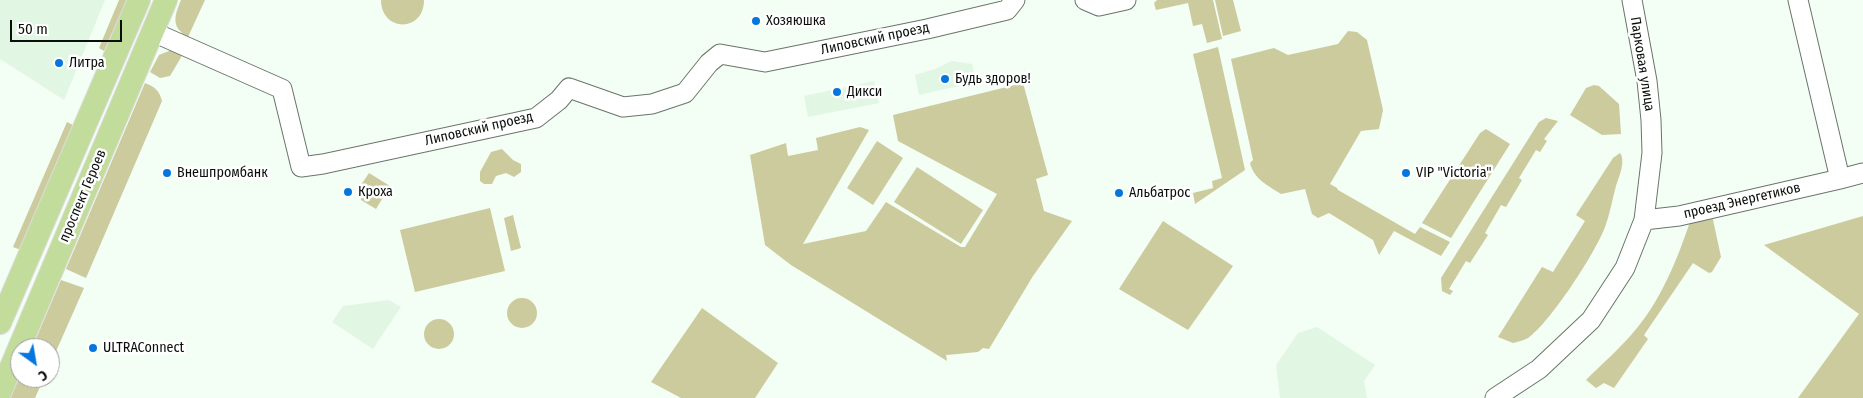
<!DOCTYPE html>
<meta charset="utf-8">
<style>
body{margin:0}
#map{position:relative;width:1863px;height:398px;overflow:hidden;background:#f3fef4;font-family:"Fira Sans Condensed",sans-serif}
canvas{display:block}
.north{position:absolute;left:10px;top:338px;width:50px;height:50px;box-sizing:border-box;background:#fff;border:1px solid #9d9f9d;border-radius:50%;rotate:148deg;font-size:14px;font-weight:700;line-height:20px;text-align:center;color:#0a0f0b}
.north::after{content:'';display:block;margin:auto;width:18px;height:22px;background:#0576dd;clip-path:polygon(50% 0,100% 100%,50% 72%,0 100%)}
.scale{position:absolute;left:10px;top:20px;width:112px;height:22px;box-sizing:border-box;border:2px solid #0a0f0b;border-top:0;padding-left:6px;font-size:15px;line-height:18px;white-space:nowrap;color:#0a0f0b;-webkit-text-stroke:4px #fff;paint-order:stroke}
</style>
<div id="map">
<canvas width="1863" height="398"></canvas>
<div class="north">С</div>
<div class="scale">50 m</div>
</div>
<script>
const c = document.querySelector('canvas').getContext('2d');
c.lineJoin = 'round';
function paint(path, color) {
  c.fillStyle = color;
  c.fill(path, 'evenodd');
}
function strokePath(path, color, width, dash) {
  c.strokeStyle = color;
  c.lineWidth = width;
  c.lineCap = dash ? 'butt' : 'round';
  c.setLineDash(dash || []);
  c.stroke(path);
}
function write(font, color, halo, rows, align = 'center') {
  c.font = font + ' "Fira Sans Condensed",sans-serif';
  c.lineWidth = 5;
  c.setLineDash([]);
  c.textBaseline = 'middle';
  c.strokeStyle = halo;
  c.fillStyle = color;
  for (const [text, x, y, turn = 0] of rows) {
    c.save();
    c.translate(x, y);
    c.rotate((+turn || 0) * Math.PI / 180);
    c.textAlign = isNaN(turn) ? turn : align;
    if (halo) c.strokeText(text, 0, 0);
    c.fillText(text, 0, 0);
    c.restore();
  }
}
paint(new Path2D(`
 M0,0H105L64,100L0,59Z
 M952,61L972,64L976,82L919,95L915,75L935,69Z
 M874,81L879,103L808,117L804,96Z
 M389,300L401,307L373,349L332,322L343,306Z
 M1317,327L1375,365L1364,381L1367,398H1280L1276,365L1298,333Z`), '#e2f6e4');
paint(new Path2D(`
 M119,0H127L104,51L99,48Z
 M181,0H205L188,37C171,27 174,17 181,0Z
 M381,0H424C424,33 381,32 381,0Z
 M1157,0H1213L1222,39L1207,43L1202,24L1193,26L1188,3L1156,10L1154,3Z
 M1215,0H1233L1241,31L1223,36Z
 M1348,31L1357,32L1367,40L1383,110L1379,129L1361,131L1330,184L1337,188L1338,190L1415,234L1420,227L1450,242L1441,256L1394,231L1379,255L1373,240L1329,213L1318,218L1312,214L1305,189L1281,194C1267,185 1254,179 1250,163L1253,160L1231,59L1274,48L1288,55L1338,44Z
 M1218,47L1245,170L1195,204L1193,193L1213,188L1212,181L1222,178L1193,54Z
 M174,49L183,54L170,76L160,78L150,72L159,55Z
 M145,83C155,87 159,90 162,101L86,278L66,269Z
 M1023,83L1048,175L1036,179L1044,211L1072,221L1033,276L989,349L983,348L978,352L947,355L946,354L947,361L791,265L765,245L750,155L786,143L788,156L818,150L816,138L860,127L869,130L803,244L866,231L886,202L961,247H965L997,194L898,141L893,115Z
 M1594,85L1599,86L1619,104L1621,134L1602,135L1570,115L1586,88Z
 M1546,118L1558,121L1544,139L1547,141L1540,152L1536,150L1519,178L1522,180L1506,207L1501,205L1485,233L1488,235L1470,263L1466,261L1449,289L1453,291L1450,295L1442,291L1441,278L1539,122Z
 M67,122L73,125L21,250L13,247Z
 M1486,129L1510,144L1451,238L1422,223L1480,133Z
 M877,141L903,158L873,205L847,188Z
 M502,149L513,160L521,164V172L514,177L506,173L496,176L492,184H484L480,181V172L491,152Z
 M1620,153C1626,161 1619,177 1616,186C1612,200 1610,214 1605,227C1596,252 1549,324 1528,338C1524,340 1518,342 1513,343L1498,337L1542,267L1553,272L1585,221L1576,215L1613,158Z
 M917,167L983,210L961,244L894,202Z
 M369,173L390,186L376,209L361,200L359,188Z
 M490,208L505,271L415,292L400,230Z
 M513,215L521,248L511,251L504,218Z
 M1712,215L1721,257L1712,272L1709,273L1693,263L1644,335L1648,339L1614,388L1604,383L1596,388L1586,380C1601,365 1618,350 1632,334C1661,301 1677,260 1691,219Z
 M1863,216V398H1798L1859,314L1764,245Z
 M1163,221L1233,266L1188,330L1119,289Z
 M61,280L84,288L50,365V348H32Z
 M507 313a15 15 0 1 1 30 0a15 15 0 1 1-30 0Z
 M702,308L778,363L755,398H681L651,382Z
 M424 334a15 15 0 1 1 30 0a15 15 0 1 1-30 0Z
 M20,376V378H44L35,398H10Z`), '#cccb9e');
const minor = new Path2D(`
 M1085,0L1099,6L1126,0
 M1798,0L1840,179L1863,173
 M153,32L282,89L301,167L323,164L536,118L559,100L569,88L623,107L652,104L685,93L709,63L720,54L765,62L927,29L1007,10L1015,0
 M1644,220L1679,216L1840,179
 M1495,398L1539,369L1591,320L1625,268L1644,220L1652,153L1651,120L1647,81L1632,0`);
const major = new Path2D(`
 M0,323L139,0
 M0,393L166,0`);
strokePath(minor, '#69756a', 21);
strokePath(major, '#ddd', 24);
strokePath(minor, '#fff', 19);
strokePath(major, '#c2dc9b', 22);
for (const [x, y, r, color] of [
 [756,21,5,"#0576dd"],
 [59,63,5,"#0576dd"],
 [945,79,5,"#0576dd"],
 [837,92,5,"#0576dd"],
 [167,173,5,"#0576dd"],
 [1406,173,5,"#0576dd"],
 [348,192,5,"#0576dd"],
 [1119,193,5,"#0576dd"],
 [93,348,5,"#0576dd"]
]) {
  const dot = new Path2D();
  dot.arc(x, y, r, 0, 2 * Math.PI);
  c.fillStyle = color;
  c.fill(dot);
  strokePath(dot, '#fff', 2);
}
write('14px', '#0a0f0b', '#fff', [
 ["Хозяюшка",766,21],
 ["Литра",69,63],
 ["Будь здоров!",955,79],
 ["Дикси",847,92],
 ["Внешпромбанк",177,173],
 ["VIP \"Victoria\"",1416,173],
 ["Кроха",358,192],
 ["Альбатрос",1129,193],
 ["ULTRAConnect",103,348]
], 'left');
write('14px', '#0a0f0b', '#fff', [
 ["Липовский проезд",875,39,-12],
 ["Парковая улица",1642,64,81],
 ["Липовский проезд",479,129,-13],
 ["проспект Героев",83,196,-67],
 ["проезд Энергетиков",1742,201,-13]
]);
</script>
